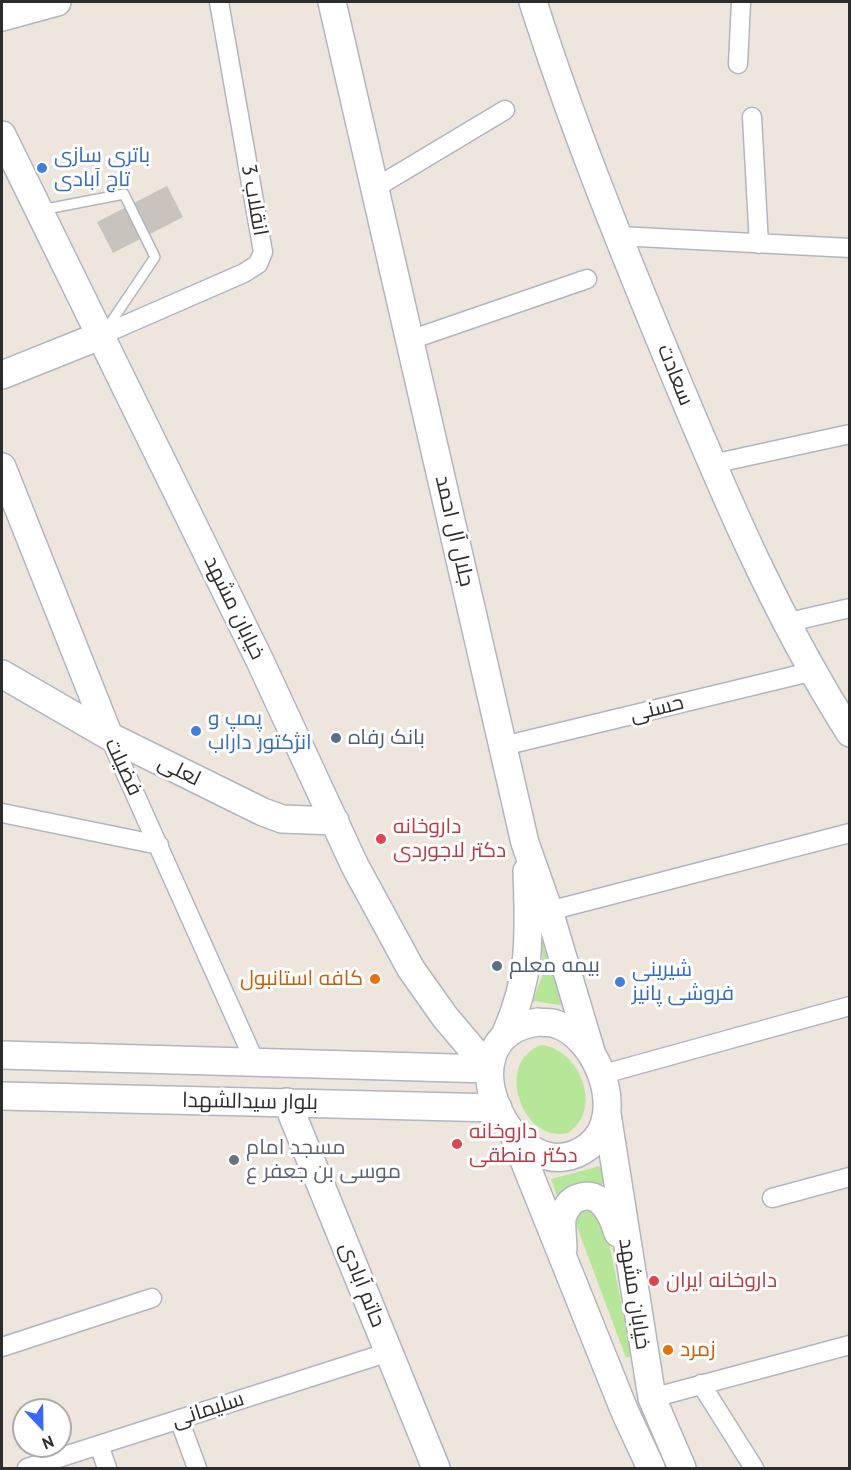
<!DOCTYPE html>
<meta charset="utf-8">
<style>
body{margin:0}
#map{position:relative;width:851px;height:1470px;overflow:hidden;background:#eee6dd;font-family:"PT Sans",sans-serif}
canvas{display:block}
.frame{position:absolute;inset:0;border:3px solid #2c2c2c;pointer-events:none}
.north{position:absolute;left:12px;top:1398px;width:60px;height:60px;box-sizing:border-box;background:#fff;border:2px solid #ababab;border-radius:50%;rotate:158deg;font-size:16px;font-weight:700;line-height:24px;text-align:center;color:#2c2c2c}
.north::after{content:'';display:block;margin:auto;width:21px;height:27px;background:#3966ff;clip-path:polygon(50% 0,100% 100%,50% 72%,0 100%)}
</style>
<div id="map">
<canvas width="851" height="1470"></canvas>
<div class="frame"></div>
<div class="north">N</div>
</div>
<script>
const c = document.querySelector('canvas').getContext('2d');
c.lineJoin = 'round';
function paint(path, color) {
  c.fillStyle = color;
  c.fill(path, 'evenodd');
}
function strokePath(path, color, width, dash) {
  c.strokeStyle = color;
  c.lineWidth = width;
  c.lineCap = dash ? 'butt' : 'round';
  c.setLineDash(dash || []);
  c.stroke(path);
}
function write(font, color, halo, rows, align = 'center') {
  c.font = font + ' "PT Sans",Cairo,sans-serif';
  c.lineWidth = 6;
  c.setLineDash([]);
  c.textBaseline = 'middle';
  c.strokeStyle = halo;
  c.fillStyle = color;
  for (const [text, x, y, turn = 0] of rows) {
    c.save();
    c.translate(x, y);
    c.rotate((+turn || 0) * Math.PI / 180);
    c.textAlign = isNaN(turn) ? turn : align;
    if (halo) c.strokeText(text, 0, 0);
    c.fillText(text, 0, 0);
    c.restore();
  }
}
paint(new Path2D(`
 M541,925L566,1006L533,1001L543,973Z
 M541,1045C580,1049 604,1110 568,1133C523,1144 493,1063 541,1045Z
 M600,1166L605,1184H577L557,1196L551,1179Z
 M583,1206H592L605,1223L632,1356L626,1358L577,1227L575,1215Z`), '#b6e698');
paint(new Path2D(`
 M167,186L183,217L113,253L97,222Z`), '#c9c3bd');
const lane = new Path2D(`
 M41,210L124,194L155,257L105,331`);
const street = new Path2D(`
 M738,64L741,2
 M752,117L759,244
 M375,188L505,110
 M619,236L850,248
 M102,335L244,273L258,264L263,252L219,2
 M410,340L587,279
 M712,464L850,434
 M785,623L850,608
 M109,736L255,1062
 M503,746L810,672
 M2,813L159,845
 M549,911L850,833
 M600,1075L850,1006
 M772,1198L850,1177
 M2,1347L152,1298
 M701,1384L754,1468
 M652,1398L850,1345
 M179,1419L197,1468
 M99,1445L107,1468
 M27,1468L389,1352`);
const secondary = new Path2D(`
 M332,2L525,843L549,911L592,1055
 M533,2C571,121 618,238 666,354C720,484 774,614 850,733
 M2,17L57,2
 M2,135L260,661L355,866L411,969L445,1017L489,1069
 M2,375L102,335
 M2,467L109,736
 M2,674L109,736L263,812L282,819L335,821
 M538,1022C544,1023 551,1022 556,1024C598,1037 628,1116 589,1146C518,1202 435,1036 538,1022Z
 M506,1033C532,974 529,933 527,871
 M2,1055L489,1069
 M2,1096L498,1108
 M287,1102L436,1468
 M607,1114L652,1398L682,1468
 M515,1138L625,1412L651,1468
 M563,1248C563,1238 560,1224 563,1215C566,1208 571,1200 578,1198C601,1189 612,1214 618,1233`);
strokePath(lane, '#b2b5c0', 12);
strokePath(street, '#b2b5c0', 21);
strokePath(secondary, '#b2b5c0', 30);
strokePath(lane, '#fff', 9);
strokePath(street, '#fff', 18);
strokePath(secondary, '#fff', 27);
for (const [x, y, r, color] of [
 [42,168,6,"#3f7fe0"],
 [196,731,6,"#3f7fe0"],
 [336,738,6,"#5c6f8a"],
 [381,839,6,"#e0444e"],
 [497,966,6,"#5c6f8a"],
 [375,979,6,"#e8710a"],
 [620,982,6,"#3f7fe0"],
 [457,1144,6,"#e0444e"],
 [234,1160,6,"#6b7280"],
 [654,1281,6,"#e0444e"],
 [668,1350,6,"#e8710a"]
]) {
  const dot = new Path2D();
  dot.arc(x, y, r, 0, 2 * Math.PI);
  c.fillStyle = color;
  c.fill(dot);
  strokePath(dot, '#fff', 2);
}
write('21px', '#366cbe', '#fff', [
 ["باتری سازی",54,156],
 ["تاج آبادی",54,180],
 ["پمپ و",208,719],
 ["انژکتور داراب",208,743],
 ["شیرینی",632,970],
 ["فروشی پانیز",632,994]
], 'left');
write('21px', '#2c2c2c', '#fff', [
 ["انقلاب 3",254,200,80],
 ["سعادت",675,375,68],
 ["جلال آل احمد",454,531,77],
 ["خیابان مشهد",234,608,64],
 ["حسنی",657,709,-14],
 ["فضیلت",123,767,65],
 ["لعلی",179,771,26],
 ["بلوار سیدالشهدا",250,1102,1],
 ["حاتم آبادی",362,1285,68],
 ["خیابان مشهد",634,1294,81],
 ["سلیمانی",208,1410,-18]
]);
write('21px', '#4e5e75', '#fff', [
 ["بانک رفاه",348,738],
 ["بیمه معلم",509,966]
], 'left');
write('21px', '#be3a42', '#fff', [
 ["داروخانه",393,827],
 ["دکتر لاجوردی",393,851],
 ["داروخانه",469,1132],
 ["دکتر منطقی",469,1156],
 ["داروخانه ایران",666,1281]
], 'left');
write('21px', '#c56008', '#fff', [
 ["کافه استانبول",363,979],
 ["زمرد",680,1350,"left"]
], 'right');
write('21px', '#5b616d', '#fff', [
 ["مسجد امام",246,1148],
 ["موسی بن جعفر ع",246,1172]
], 'left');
</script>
